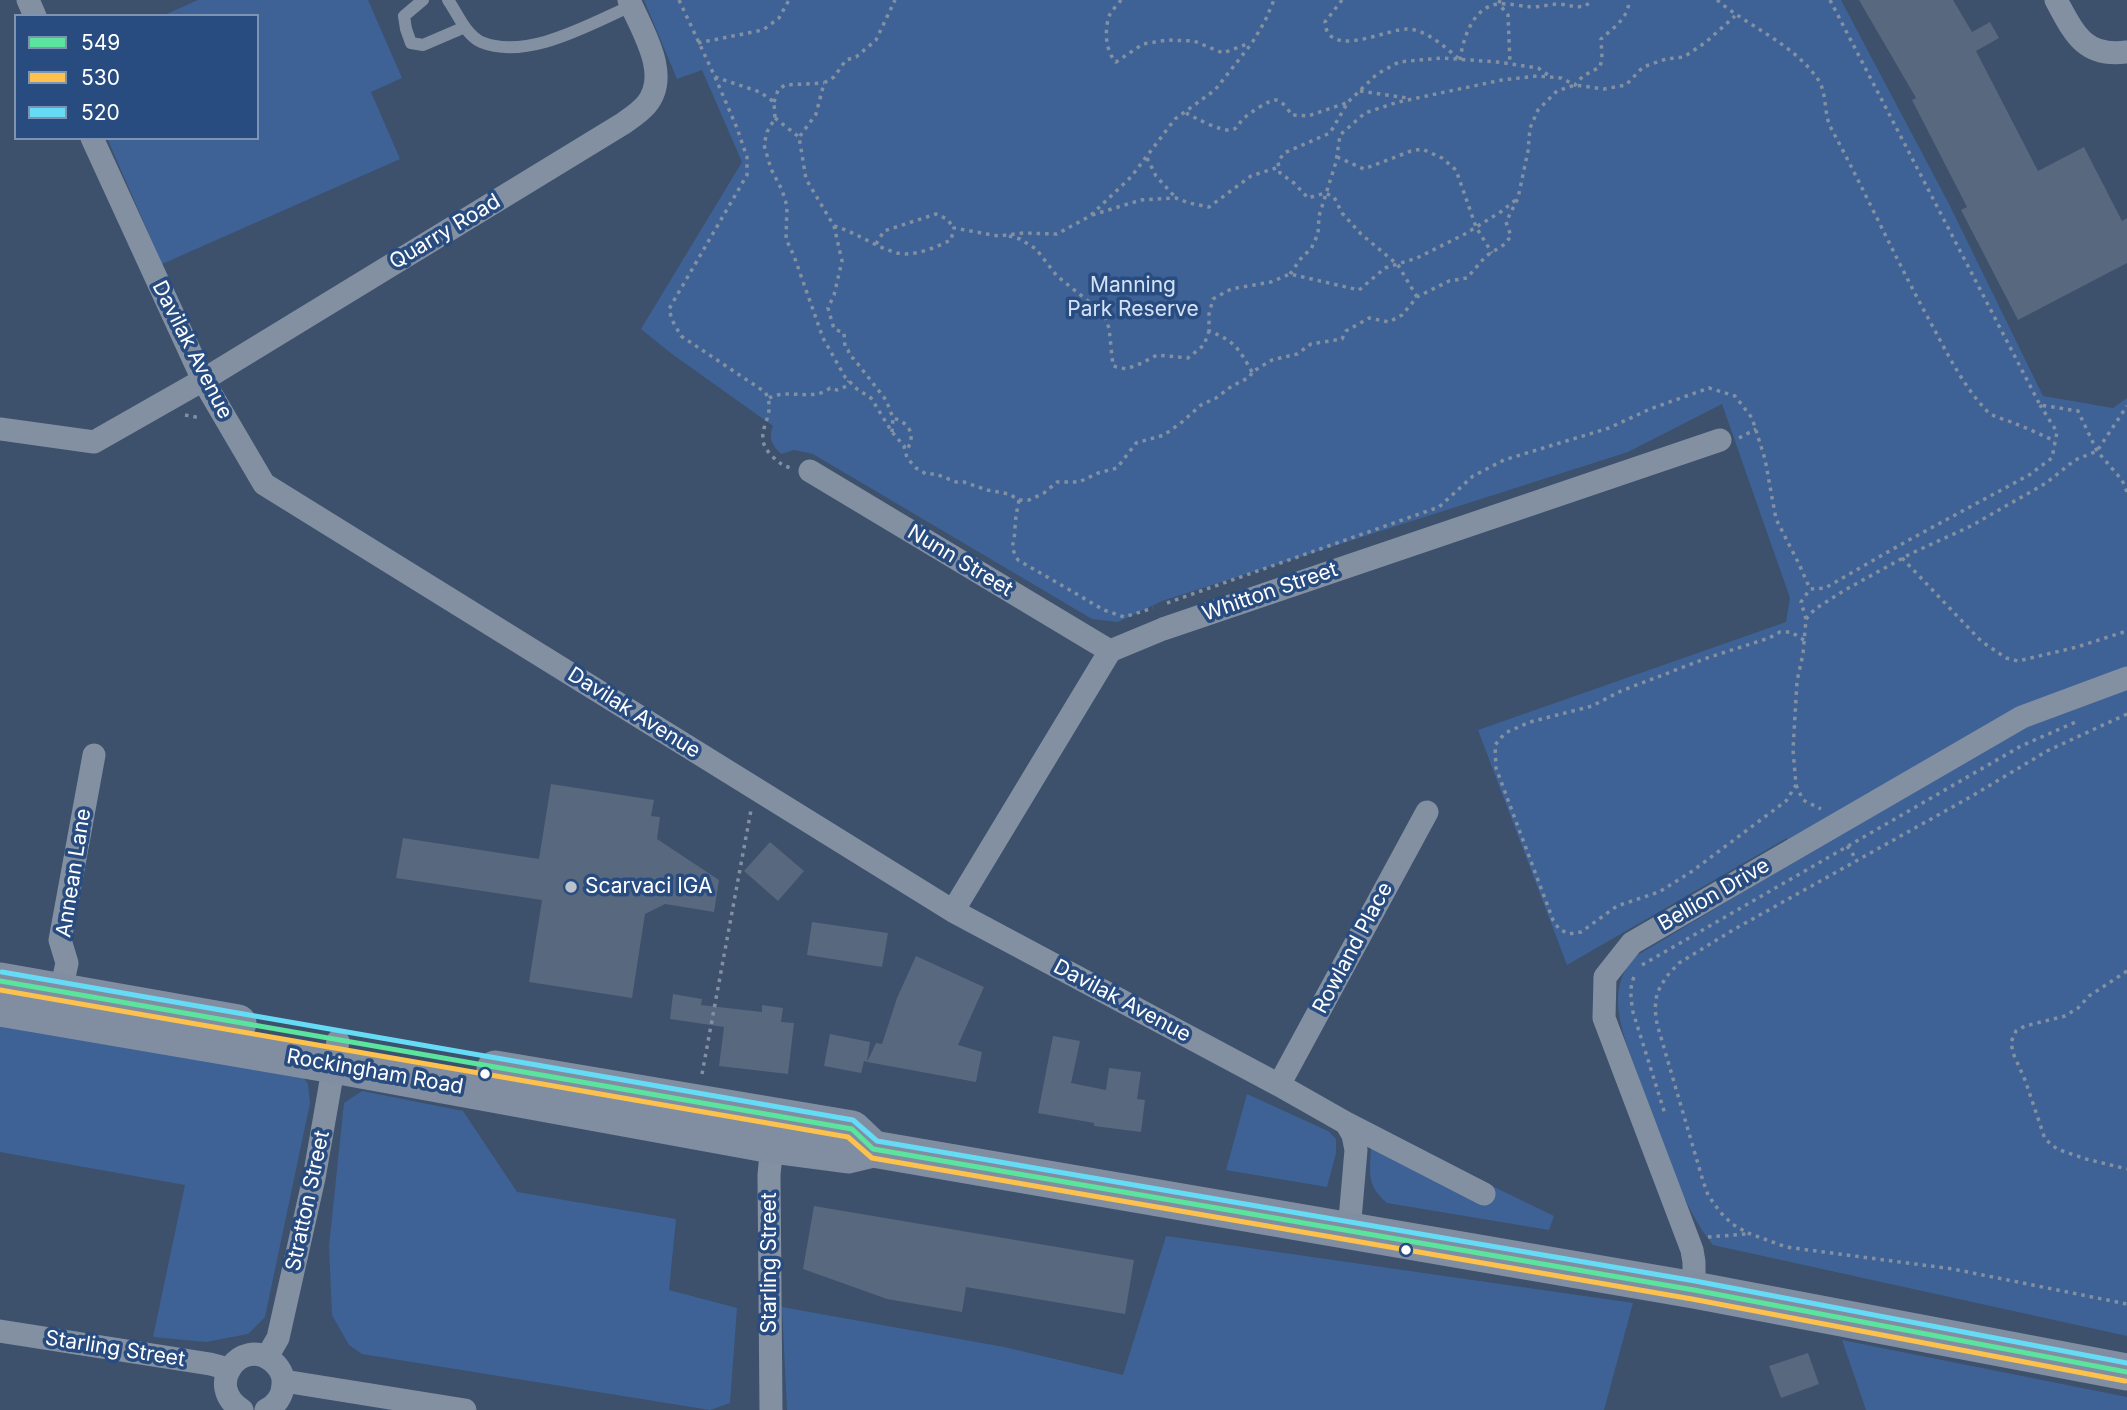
<!DOCTYPE html>
<style>
body{margin:0}
#map{position:relative;width:2127px;height:1410px;overflow:hidden;background:#3d506c;font-family:Inter,sans-serif}
canvas{display:block}
.legend{position:absolute;left:14px;top:14px;width:245px;height:126px;box-sizing:border-box;background:#294c80;border:2px solid #7f94b3;margin:0;padding:9px 12px;list-style:none;font-size:21px;color:#fff}
.legend li{display:flex;align-items:center;gap:14px;height:35px}
.legend b{width:35px;border:2px solid #7f94b3}
</style>
<div id="map">
<canvas width="2127" height="1410"></canvas>
<ul class="legend">
<li><b style="height:9px;background:#5ae49d"></b>549</li>
<li><b style="height:9px;background:#fcc24d"></b>530</li>
<li><b style="height:9px;background:#66dbf5"></b>520</li>
</ul>
</div>
<script>
const c = document.querySelector('canvas').getContext('2d');
c.lineJoin = 'round';
function paint(path, color) {
  c.fillStyle = color;
  c.fill(path, 'evenodd');
}
function strokePath(path, color, width, dash) {
  c.strokeStyle = color;
  c.lineWidth = width;
  c.lineCap = dash ? 'butt' : 'round';
  c.setLineDash(dash || []);
  c.stroke(path);
}
function write(font, color, halo, rows, align = 'center') {
  c.font = font + ' Inter,sans-serif';
  c.lineWidth = 7;
  c.setLineDash([]);
  c.textBaseline = 'middle';
  c.strokeStyle = halo;
  c.fillStyle = color;
  for (const [text, x, y, turn = 0] of rows) {
    c.save();
    c.translate(x, y);
    c.rotate((+turn || 0) * Math.PI / 180);
    c.textAlign = isNaN(turn) ? turn : align;
    if (halo) c.strokeText(text, 0, 0);
    c.fillText(text, 0, 0);
    c.restore();
  }
}
paint(new Path2D(`
 M198,0H368L402,78L371,92L400,159L162,264L107,138H257V16H162Z
 M644,0H1841L1948,202L2043,396L2113,408L2127,398V1336L1713,1245C1680,1205 1656,1128 1639,1078C1630,1053 1618,1026 1618,1000C1618,981 1624,969 1636,956L1792,863L1787,838L1567,965L1478,730L1786,622L1790,598L1722,404L1628,452L1162,601L1118,622L1092,619L813,454L794,450L781,454C772,445 768,438 773,426L672,354L641,329L742,162L702,70L677,79Z
 M0,1019L298,1069L308,1084L310,1103L265,1317L248,1334L206,1342L153,1337L185,1185L0,1152Z
 M362,1091L463,1111L517,1192L676,1219L669,1290L737,1308L730,1403L710,1410L362,1354L349,1345L332,1315L329,1246L344,1103Z
 M1247,1094L1328,1131L1336,1139V1153L1327,1187L1226,1170Z
 M1371,1148L1483,1206L1492,1186L1554,1216L1549,1230L1387,1203C1366,1185 1370,1173 1371,1148Z
 M1166,1236L1633,1303L1604,1410H787L782,1307L1004,1347L1123,1375Z
 M1842,1340L2127,1397V1410H1866Z`), '#3e6296');
paint(new Path2D(`
 M1859,0H1953L1972,32L1990,22L1999,38L1976,51L2038,171L2084,147L2122,221L2127,218V263L2018,320L1961,210L1967,207L1912,100L1916,98Z
 M551,784L654,800L651,816L660,817L657,839L719,880L714,912L665,904L645,914L632,998L529,982L542,900L396,878L403,838L539,859Z
 M770,842L804,871L778,901L744,871Z
 M812,922L888,933L882,967L807,955Z
 M916,956L984,987L958,1045L982,1052L976,1082L867,1062L876,1043L882,1044L897,998Z
 M673,994L702,999L701,1005L762,1012V1005L783,1008L781,1022L794,1023L788,1074L719,1066L724,1027L670,1019Z
 M830,1034L870,1042L867,1062L864,1061L861,1073L824,1066Z
 M1053,1036L1080,1041L1071,1083L1106,1090L1109,1068L1141,1072L1137,1099L1145,1100L1141,1132L1094,1126V1123L1038,1113Z
 M814,1206L1134,1260L1125,1314L966,1287L962,1312L887,1299L803,1269Z
 M1808,1353L1819,1384L1781,1398L1769,1366Z`), '#58687e');
strokePath(new Path2D(`
 M679,0L715,77L737,128L747,157V175L669,309L672,320L681,336L765,392C780,418 748,432 772,456C778,462 783,466 791,468
 M1121,0C1118,4 1113,9 1110,14C1104,28 1105,51 1116,62L1143,44L1167,40L1194,41L1223,53L1250,43
 M1342,0L1325,22C1326,26 1326,30 1328,33C1342,53 1388,29 1407,29C1425,29 1445,47 1458,58
 M1500,0L1499,4L1508,15L1510,64
 M1717,0C1749,27 1792,43 1817,78C1828,93 1823,113 1831,128C1866,193 1897,262 1933,327C1948,355 1964,387 1987,411C1994,418 2008,420 2016,424C2029,429 2042,435 2055,441
 M1830,0L2040,405L2078,411L2097,451L2122,480L2127,492
 M698,43L763,30L779,18L789,0
 M1460,60C1463,38 1473,7 1498,4C1508,3 1521,6 1531,7C1541,7 1550,4 1559,4C1569,5 1576,8 1586,6L1591,0
 M715,77L760,92L774,102L775,118L767,132L764,145L771,169L782,190L787,206L786,239L794,256L823,338L845,377L857,389L871,398L892,432L904,446L907,458L916,468L926,474H936L956,482H964L987,490L1009,494L1019,500C1017,511 1015,519 1015,530C1014,547 1009,544 1018,560L1104,610L1124,617L1153,608
 M1360,91L1408,98
 M774,102L778,90L785,85L824,83
 M1186,113C1195,118 1222,132 1231,130C1238,129 1238,124 1243,119C1248,114 1270,99 1276,100C1283,101 1288,110 1292,115L1308,116L1346,103
 M775,118L799,137L806,179L834,226L842,261L834,295L828,308L834,329L844,333L845,347L848,350L850,356L854,359L886,400L893,418C911,423 916,437 906,451
 M800,136L816,114L824,83L834,77L846,60L856,57L876,40L895,0
 M1337,157L1364,169L1411,151L1422,149L1442,158L1456,170L1476,227L1492,253
 M1147,158L1156,176L1176,198
 M1092,215L1141,200L1176,198L1189,203L1209,207L1251,176L1279,167
 M834,226C856,232 875,247 897,253C914,257 936,247 951,240L954,228L998,236L1024,233L1057,234L1090,216L1131,177L1175,119L1215,90L1252,43L1265,21L1274,0
 M1009,236L1020,239L1036,249L1057,276L1103,313L1109,328L1113,366L1126,369L1142,363L1157,355L1188,358L1204,345L1209,331
 M876,244L884,231L936,214L947,219L954,228
 M1290,274L1302,257L1311,249L1318,234L1319,216L1336,162L1340,135L1365,113L1398,102L1502,80L1537,76L1561,78L1575,85L1583,76L1600,67L1602,58L1601,39C1613,28 1629,18 1629,0
 M1417,297L1398,265L1361,234L1342,213L1334,197L1325,193L1308,198L1294,183L1280,173L1278,162L1284,153L1330,133L1348,102L1377,74L1399,62L1442,58L1497,62L1538,68L1551,77
 M1252,372C1239,349 1235,341 1209,331V314L1213,299L1231,289L1271,282L1290,274L1359,290L1385,268L1417,258L1465,234L1502,211L1518,198
 M769,398C788,388 813,402 830,388L837,390L847,386L849,381
 M185,415L201,418
 M892,432L893,418
 M1739,438L1756,429
 M1019,500H1029L1044,493L1057,482H1079L1098,473L1117,468L1136,443L1164,435L1182,422L1201,405L1216,398L1232,386L1250,377L1252,372L1272,360L1297,354L1311,344L1342,339L1346,331L1369,318L1389,322L1402,315L1417,297L1449,281L1467,278L1486,256L1505,244L1511,236L1506,222L1518,198L1528,151L1530,128L1538,110L1557,91L1575,85L1604,89L1626,85L1643,67L1666,59L1684,57L1706,42L1735,16
 M1902,558L1981,641L2006,658L2018,661L2077,647L2127,631
 M1167,603L1439,507L1473,476L1504,460L1609,428L1650,409L1709,388L1735,396L1752,418L1765,459L1776,519L1799,564L1810,589L1825,588L1907,541L2029,475L2052,458L2057,432L2040,405
 M1806,619L1801,602L1810,589
 M1804,640L1791,632H1780L1769,638L1707,658L1621,691L1592,706L1530,722L1505,733L1495,745L1496,768L1553,920L1559,929L1569,934L1581,932L1617,906L1659,892L1691,872L1786,801L1796,785L1793,750L1797,681L1803,654L1806,619L1815,609L1845,590L1910,554L1971,526L2046,483L2075,460L2097,451L2127,406
 M2127,714L2047,751L1972,796L1733,930L1679,963L1666,977L1657,993L1655,1009L1657,1024L1703,1181L1708,1195L1720,1212L1732,1224L1748,1233L1786,1247L1953,1269L2127,1304
 M1796,785L1803,800L1821,809
 M1847,846L1857,860
 M1642,965L2021,746L2078,721
 M2127,971L2089,996L2078,1008L2065,1016L2025,1026L2016,1031L2011,1042L2013,1053L2025,1080L2045,1139L2057,1149L2086,1159L2127,1169
 M1634,977C1629,989 1631,999 1633,1012L1665,1114
 M702,1074L751,810
 M1708,1237L1746,1234`), '#8390a2', 3.5, [3.5, 5]);
strokePath(new Path2D(`
 M423,0L404,16L406,29L411,43L423,45L465,27
 M448,0C458,14 465,34 481,42C527,61 590,24 631,6`), '#8390a2', 12);
strokePath(new Path2D(`
 M28,0L35,16
 M2056,0C2074,33 2084,58 2127,52
 M92,138L203,380L264,484L953,911L1279,1085L1346,1123L1353,1135L1356,1150L1349,1231
 M0,429L94,442L203,380L624,123C631,118 640,112 646,105C672,75 641,29 629,0
 M810,471L1110,651
 M953,911L1110,651L1163,629L1720,440
 M61,991L67,963L60,940L94,755
 M1279,1085L1427,812
 M1346,1123L1484,1194
 M1694,1290V1262L1692,1250L1604,1018L1605,977L1632,943L2022,717L2127,678
 M0,1331L210,1364L229,1369
 M267,1357L278,1338L314,1178L338,1041
 M284,1381L465,1410
 M242,1410C203,1386 241,1336 272,1361C279,1367 284,1375 283,1384C283,1396 276,1405 266,1410
 M771,1410L769,1175L773,1133`), '#8390a2', 23);
strokePath(new Path2D(`
 M0,981L238,1023
 M0,1008L334,1065L772,1145L848,1155L873,1149L1694,1290L2127,1372
 M495,1069L852,1129L873,1149`), '#818ea1', 37);
strokePath(new Path2D(`
 M0,981L852,1129L873,1149L1694,1290L2127,1372`), '#5ae49d', 5);
strokePath(new Path2D(`
 M0,990L848,1137L872,1158L1692,1299L2125,1381`), '#fcc24d', 5);
strokePath(new Path2D(`
 M2,972L853,1120L877,1141L1695,1281L2127,1363`), '#66dbf5', 5);
for (const [x, y, r, color] of [
 [571,887,7,"#bbc2cc"],
 [485,1074,6,"#fff"],
 [1406,1250,6,"#fff"]
]) {
  const dot = new Path2D();
  dot.arc(x, y, r, 0, 2 * Math.PI);
  c.fillStyle = color;
  c.fill(dot);
  strokePath(dot, '#294c80', 2.5);
}
write('21px', '#fff', '#294c80', [
 ["Quarry Road",445,232,-31],
 ["Davilak Avenue",192,350,63],
 ["Nunn Street",960,561,31],
 ["Whitton Street",1270,592,-19],
 ["Davilak Avenue",634,713,32],
 ["Annean Lane",74,873,-81],
 ["Bellion Drive",1714,895,-30],
 ["Rowland Place",1353,948,-62],
 ["Davilak Avenue",1122,1001,28],
 ["Rockingham Road",375,1072,10],
 ["Stratton Street",308,1201,-78],
 ["Starling Street",770,1263,-90],
 ["Starling Street",115,1349,9]
]);
write('21px', '#d4e2f5', '#294c80', [
 ["Manning",1133,286],
 ["Park Reserve",1133,310]
]);
write('21px', '#fff', '#294c80', [
 ["Scarvaci IGA",585,887]
], 'left');
</script>
